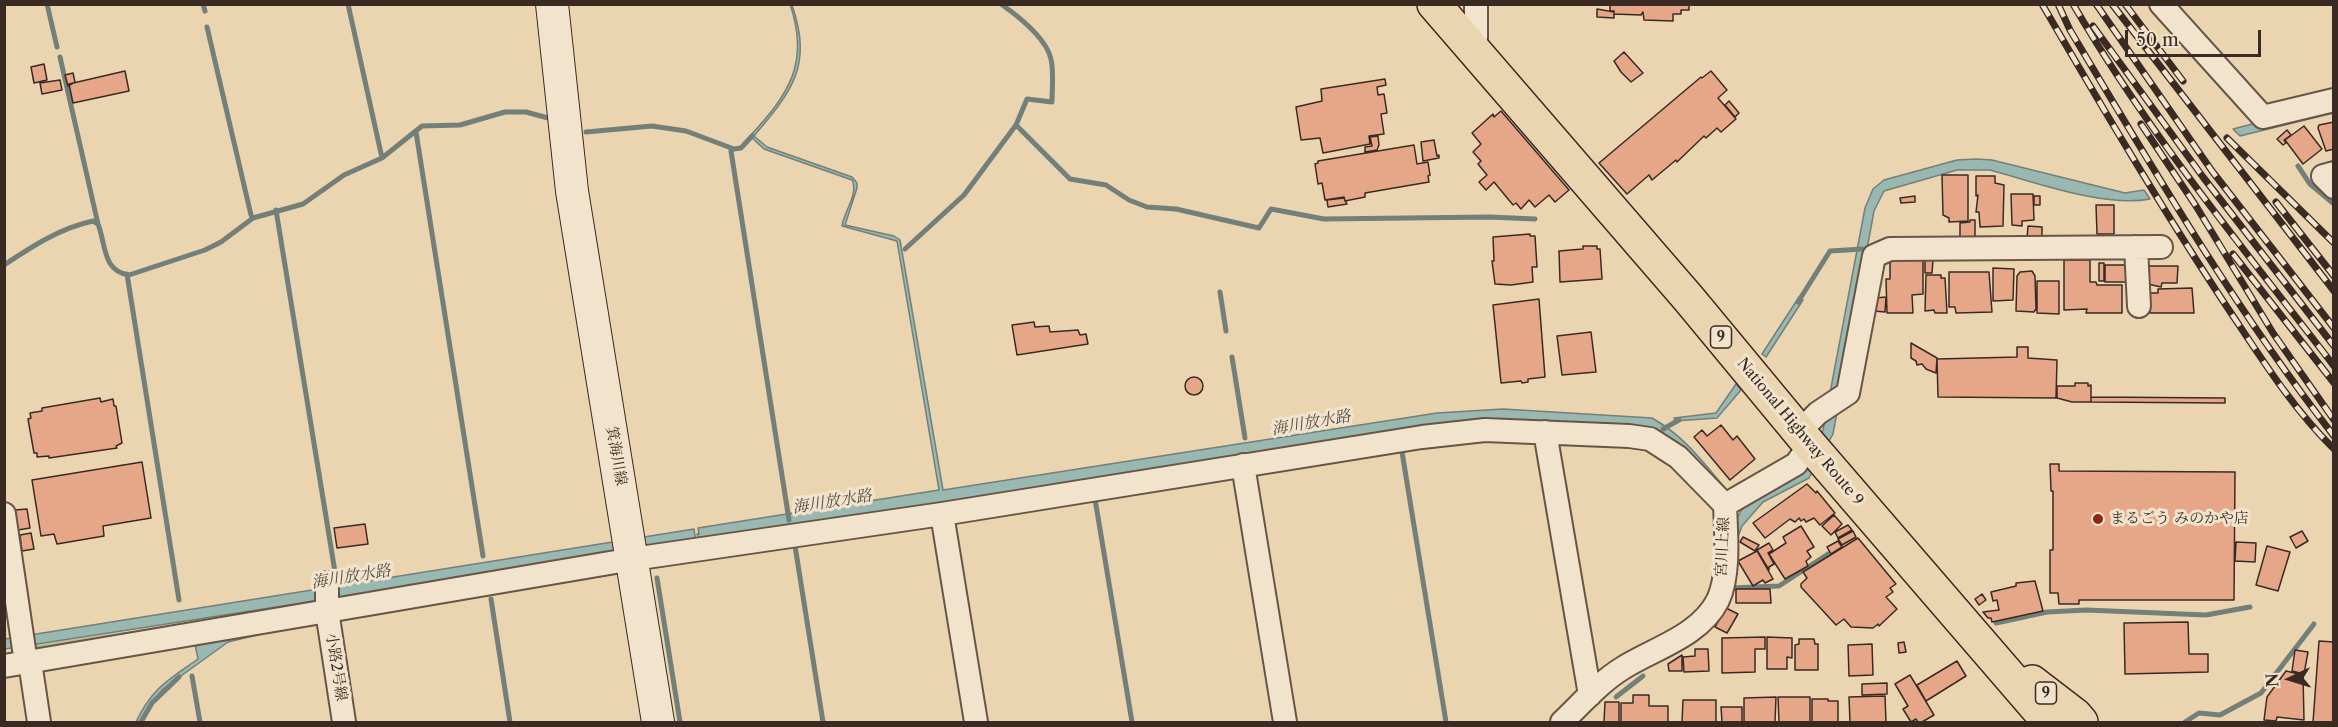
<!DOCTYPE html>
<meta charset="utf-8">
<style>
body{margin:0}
#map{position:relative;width:2338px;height:727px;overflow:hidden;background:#ebd5b0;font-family:"Libre Caslon Text",serif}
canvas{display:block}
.frame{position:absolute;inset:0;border:6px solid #3b2a24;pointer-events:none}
.north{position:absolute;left:2260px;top:649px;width:60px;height:60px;-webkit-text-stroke:4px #f2e4cc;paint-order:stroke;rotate:266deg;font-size:16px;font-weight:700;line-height:24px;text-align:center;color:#3b2a24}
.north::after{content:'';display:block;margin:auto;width:21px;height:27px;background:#3b2a24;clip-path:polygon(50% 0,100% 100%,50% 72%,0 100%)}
.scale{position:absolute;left:2125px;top:30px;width:136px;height:27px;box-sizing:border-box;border:3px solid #3b2a24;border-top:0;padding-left:8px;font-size:18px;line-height:21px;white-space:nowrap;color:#3b2a24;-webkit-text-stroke:4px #f2e4cc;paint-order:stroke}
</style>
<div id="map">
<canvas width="2338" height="727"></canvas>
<div class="frame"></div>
<div class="north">N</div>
<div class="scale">50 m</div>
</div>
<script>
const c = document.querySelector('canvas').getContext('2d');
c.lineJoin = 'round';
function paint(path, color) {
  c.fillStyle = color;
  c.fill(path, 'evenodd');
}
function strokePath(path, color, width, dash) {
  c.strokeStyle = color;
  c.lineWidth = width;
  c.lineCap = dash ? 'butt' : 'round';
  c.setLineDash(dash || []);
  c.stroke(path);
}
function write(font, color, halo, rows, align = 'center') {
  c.font = font + ' "Libre Caslon Text","Noto Serif JP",serif';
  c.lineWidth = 6;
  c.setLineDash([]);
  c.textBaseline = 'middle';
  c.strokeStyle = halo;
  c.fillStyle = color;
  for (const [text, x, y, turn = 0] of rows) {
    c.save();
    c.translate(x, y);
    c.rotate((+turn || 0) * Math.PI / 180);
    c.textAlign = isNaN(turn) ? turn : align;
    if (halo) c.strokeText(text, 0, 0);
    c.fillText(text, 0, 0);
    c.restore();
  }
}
paint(new Path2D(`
 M312,604L31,653L30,646Z`), '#b2be90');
const water = new Path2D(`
 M790,4L792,5C813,66 792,91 754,136L767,147L852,177L857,183V188L845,225L894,236L900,240L943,490L1437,413L1503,409L1652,418C1684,436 1701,460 1725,488L1719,493L1681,450L1573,425L700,542L697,534H699L698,528L939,490L897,241L842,226C844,211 859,194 852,180L764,149L750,136C789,94 810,63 790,4Z
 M2333,103V113L2240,136L2233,129Z
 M1976,159L1992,160L2125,193L2144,190L2150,199C2105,208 2035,182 1990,170H1957L1884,191L1874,211L1833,434L1809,478L1763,502L1742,526L1736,542L1732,528L1748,498L1802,469L1823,430L1865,208L1873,189L1884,180L1957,160Z
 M1799,297L1803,300L1766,357L1762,354Z
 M1736,384L1741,390L1717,418L1675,421L1674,418L1716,413Z
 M694,529L696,542L5,649V639Z
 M705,554L703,560L303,624L228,642L163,689L151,704L142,722H136C152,688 168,680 198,659L195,644L316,616Z`);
paint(water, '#99b8b1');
strokePath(water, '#737f79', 1.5);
strokePath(new Path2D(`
 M47,4L57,47
 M203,4L205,11
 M348,4L382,158
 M207,27L251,215
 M60,57L98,224
 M1016,125L1070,179L1106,185L1129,200L1147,207L1176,209L1259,228L1271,209L1324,219L1490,217L1535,219
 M416,132L483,556
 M586,132L652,126L686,131L734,149L741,148L752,136
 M731,151L789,520
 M2298,166L2310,184L2334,204
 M276,210L335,572
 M905,249L964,195L1016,125L1027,99L1052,102C1052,89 1054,72 1051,59C1046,38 1018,16 1001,4
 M4,265C33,246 60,228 93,221L98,224C106,244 102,271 129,275L205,250L221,242L253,218L303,204L344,175L382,158L422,126L460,125L505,112H526L548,118
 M127,274L179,600
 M1220,292L1226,331
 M1798,302L1830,251L1862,249
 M1232,357L1245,438
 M1663,429L1679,420
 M1402,452L1446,722
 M1095,499L1132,722
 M795,546L823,722
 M657,578L680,722
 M1731,588L1779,586L1828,554
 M491,599L510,722
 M1996,623L2047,612L2086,610L2206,615L2250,607
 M192,676L200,722
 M1616,697L1643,676
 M141,722L152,703L179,677
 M2185,722L2199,713L2220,715L2261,693L2314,624`), '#737f79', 5);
const building = new Path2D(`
 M1610,4H1689V10H1681V14H1673V21L1644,20L1643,12L1641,15L1614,14V11H1610Z
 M1597,9L1614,12V18L1597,17Z
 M1624,52L1643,73L1631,82L1621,72L1614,61Z
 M44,64L47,80L34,83L31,67Z
 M125,71L129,91L73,103L69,84Z
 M1711,71L1727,90L1718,98L1736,119L1721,132L1717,128L1706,138L1704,136L1677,162L1676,160L1652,180L1649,175L1627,194L1599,163L1701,77L1702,78Z
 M73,73L75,82L68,86L65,75Z
 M1385,79L1386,85L1377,87L1378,95L1384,94L1387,113L1381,114L1384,134L1369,136L1370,144L1323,153L1320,138L1301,140L1296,107L1322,101L1321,89Z
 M60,80L62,90L42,94L40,83Z
 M1729,101L1739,113L1735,117L1725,105Z
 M1501,111L1569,190L1555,202L1549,195L1535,207L1529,200L1521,209L1516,203L1513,205L1494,182L1486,190L1479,182L1487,175L1478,164L1481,161L1473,152L1481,144L1472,133L1493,114L1494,117Z
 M2334,122V149L2326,151L2318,128L2319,125Z
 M2304,126L2322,149L2303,164L2285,140Z
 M2287,130L2291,135L2284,140L2286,143L2283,145L2277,139Z
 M1378,136L1379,145L1377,150L1365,152V147L1372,146L1370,137Z
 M1434,140L1437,156L1439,155V158L1423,161L1421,142Z
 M1414,145L1417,164L1428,162L1430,175L1428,176L1429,182L1365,193V197L1345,201L1344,197L1325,200L1322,183L1318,184L1315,164L1318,163V161Z
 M1942,175H1968V221L1949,222V218L1943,215Z
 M1976,176H1995V183L2004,185L2003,226L1980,227L1979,212H1976L1978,195L1976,196Z
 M2011,194H2033L2034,220L2022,221V226L2012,225Z
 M1915,196V202L1901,203L1900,198Z
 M2034,196H2040V205H2034Z
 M1344,198L1347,204L1328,207L1327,200Z
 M2096,205H2114V234H2097Z
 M1970,220H1975V239H1960V223L1970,222Z
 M2028,226L2042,227V239H2027Z
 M1530,234V236H1535L1537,267H1532L1533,282L1511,285L1495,284L1492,261H1494L1493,237Z
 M1583,246H1597V249H1600L1602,279L1560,282L1559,251L1583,249Z
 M1890,260H1923V294L1912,295L1913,313H1887L1886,279H1890Z
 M1925,260H1933L1932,273H1925Z
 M2064,260H2090V282H2096L2097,285H2122V313H2086L2087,309L2064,310Z
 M2099,263H2104V281H2099Z
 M2105,265H2129V282H2105Z
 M2149,266H2178L2177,283H2162L2161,287L2148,284Z
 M1993,268L2014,269L2013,300L1993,301Z
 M2032,271L2035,276L2036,309L2034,312L2016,311L2017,276L2020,272Z
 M1949,272H1989L1992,312L1956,313L1955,307H1949Z
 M1926,275H1941V278H1945L1947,313H1935L1934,310L1925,311Z
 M2037,281H2059V314L2037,313Z
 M2192,288L2194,313H2150V293H2158V289Z
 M1886,297L1885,312L1874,311L1875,298Z
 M1539,299L1545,377L1528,379V382L1522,383L1521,381L1501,383L1493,305Z
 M1034,322L1035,327L1049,326L1050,332L1078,330L1080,335L1086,334L1088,344L1017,355L1012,325Z
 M1591,332L1596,372L1562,375L1557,336Z
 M1911,343L1937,358L1936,373L1926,369L1922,364L1917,365L1916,361L1911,358Z
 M2017,347H2028V358L2057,360L2056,398L1938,397L1937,359L2017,357Z
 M1185 386a9 9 0 1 1 18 0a9 9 0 1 1-18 0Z
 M2075,383H2088V386L2091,385V402H2072L2057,398V386H2075Z
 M2091,397L2225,398V403L2091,402Z
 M100,398L101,402L113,399L114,406H116L122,443L116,446L117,448L49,458V456L37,457V453H34L28,419L31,418L30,413L42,411V408Z
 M1721,425L1733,440L1737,436L1755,459L1730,480L1694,437L1702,430L1707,436Z
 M142,462L151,518L103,526L104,536L57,544L54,534L41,536L32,480Z
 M2050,464H2059V471L2235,472L2234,600H2079V604H2059L2058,593H2050V550H2053V491H2051Z
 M1807,484L1816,493L1817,491L1835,513L1820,525L1814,518L1806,522L1804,519L1801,521L1799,518L1795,522L1790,519L1765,538L1753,523Z
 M27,509L30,528L18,530L15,510Z
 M1834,515L1842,524L1831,535L1822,526Z
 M365,524L368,544L337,548L334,528Z
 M1848,525L1852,530L1838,538L1835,532Z
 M1801,526L1814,547L1807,551L1811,557L1806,561L1808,566L1785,579L1769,554L1786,543L1783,537Z
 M1853,531L1856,537L1842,545L1838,539Z
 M2302,531L2308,541L2296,548L2290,537Z
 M31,533L34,549L22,551L20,535Z
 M1743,537L1759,545L1755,551L1740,542Z
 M1858,538L1896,584L1890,588L1893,592L1886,597L1897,609L1879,626L1878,624L1873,628L1851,627L1844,619L1836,625L1801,587V584L1807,578L1803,572Z
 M1838,541L1842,547L1831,554L1827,547Z
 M2236,542L2256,543L2255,562L2235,561Z
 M1769,543L1773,550L1768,553L1774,564L1769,567V570L1757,550Z
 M2267,546L2290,552L2278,591L2256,585Z
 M1757,551L1773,579L1765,583L1763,580L1753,586L1738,561Z
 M2035,581L2043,611L1992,622L1991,618H1988L1983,612L1999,610L1997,600L1993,601L1991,592L2016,586V583Z
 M1736,589H1770L1771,603H1736Z
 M1982,594L1986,600L1979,605L1975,599Z
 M1726,608L1738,614L1727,633L1715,627Z
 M2188,622L2189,654H2208V672L2125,674L2124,623Z
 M1765,637V649H1755V672L1722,673V638Z
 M1767,637L1792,638V658L1787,657V669H1767Z
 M1799,639H1814L1815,644H1818V670H1795V645L1799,644Z
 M2319,641L2334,642V722H2313Z
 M1904,642L1906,652L1899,653L1898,643Z
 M1872,644L1873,675L1849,676L1848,645Z
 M1695,649H1708L1709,671L1684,672L1683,657L1695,656Z
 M2295,650L2308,652L2304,674L2292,671Z
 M1682,655V671H1669L1668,664Z
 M1957,661L1966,676L1926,701L1917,685Z
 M2286,671L2303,675L2304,720L2277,717L2276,721L2264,720L2267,697Z
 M1910,675L1934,715L1922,722H1918L1916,719L1911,722L1903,709L1908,706L1895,684Z
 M1887,683V694L1862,695V684Z
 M1633,695H1649V706H1668V722H1621V703H1633Z
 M1885,696L1886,722H1850L1849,697Z
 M1776,697L1775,722H1744V698Z
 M1778,697H1810V722H1779Z
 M1812,699H1828V701H1838V722H1812Z
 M1683,700H1716V722H1682Z
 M1605,702H1619V722H1604Z
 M1721,707H1742V722H1722Z`);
paint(building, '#e6a789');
strokePath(building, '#3b2a24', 1.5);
const street = new Path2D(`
 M2161,4L2263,117L2334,100
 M1476,50V4
 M2334,173L2323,176L2334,187
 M2136,247L2139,306
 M1545,432L1590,695
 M1799,432L1818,413L1848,393L1874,256L1890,249L2161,247
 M1243,465L1285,722
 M4,514L25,656L30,662L39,722
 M942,514L976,722
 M327,583V611L344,722
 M4,666L633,559L942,514L1422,437L1485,430L1629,436L1650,439L1678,457L1725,505
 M1562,722C1581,704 1600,682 1623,668C1655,648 1700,636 1718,600C1730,574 1726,533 1725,505L1796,464L1810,445`);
const secondary = new Path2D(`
 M552,4L572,191L658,722`);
const highway = new Path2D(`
 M1434,4L1689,299L1810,445L2049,722
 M2032,682L2075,715L2081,722`);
strokePath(street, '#675547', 26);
strokePath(secondary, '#3b2a24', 34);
strokePath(highway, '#3b2a24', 36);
strokePath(street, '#f2e4cc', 22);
strokePath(secondary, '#f2e4cc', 32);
strokePath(highway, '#ebd5b0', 33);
const rail = new Path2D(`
 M2042,4C2102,107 2162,209 2227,307C2260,356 2292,408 2334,449
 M2058,4L2070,30C2153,169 2235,309 2334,436
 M2073,4C2148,133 2243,248 2334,366
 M2096,4L2212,171L2334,328
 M2112,4L2334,291
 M2125,4L2183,81
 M2093,26L2203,177L2334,346
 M2141,124L2196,206L2273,333L2334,420
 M2227,138L2334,243
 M2276,202L2334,276
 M2233,254L2334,383`);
strokePath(rail, '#3b2a24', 7);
strokePath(rail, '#f2e4cc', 4.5, [14]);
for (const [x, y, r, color] of [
 [2098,519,6,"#8f2418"]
]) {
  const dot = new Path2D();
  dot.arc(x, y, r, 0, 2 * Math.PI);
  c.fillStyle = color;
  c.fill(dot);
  strokePath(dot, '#f2e4cc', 2);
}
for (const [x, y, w] of [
 [1721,337,21],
 [2046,693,21]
]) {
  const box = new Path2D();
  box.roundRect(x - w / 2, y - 11, w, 22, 4.5);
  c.fillStyle = '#f2e4cc';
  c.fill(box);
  strokePath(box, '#3b2a24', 1.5);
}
write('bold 14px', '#3b2a24', null, [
 ["9",1721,337],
 ["9",2046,693]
]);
write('15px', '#3b2a24', '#f2e4cc', [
 ["National Highway Route 9",1800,432,50],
 ["箕海川線",616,456,80],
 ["宮川上線",1723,547,-87],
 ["小路2号線",336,667,81]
]);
write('15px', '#3b2a24', '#f2e4cc', [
 ["まるごう みのかや店",2110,519]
], 'left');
write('italic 16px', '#524e47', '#f2e4cc', [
 ["海川放水路",1311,423,-10],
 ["海川放水路",832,502,-9],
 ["海川放水路",351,577,-9]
]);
</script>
